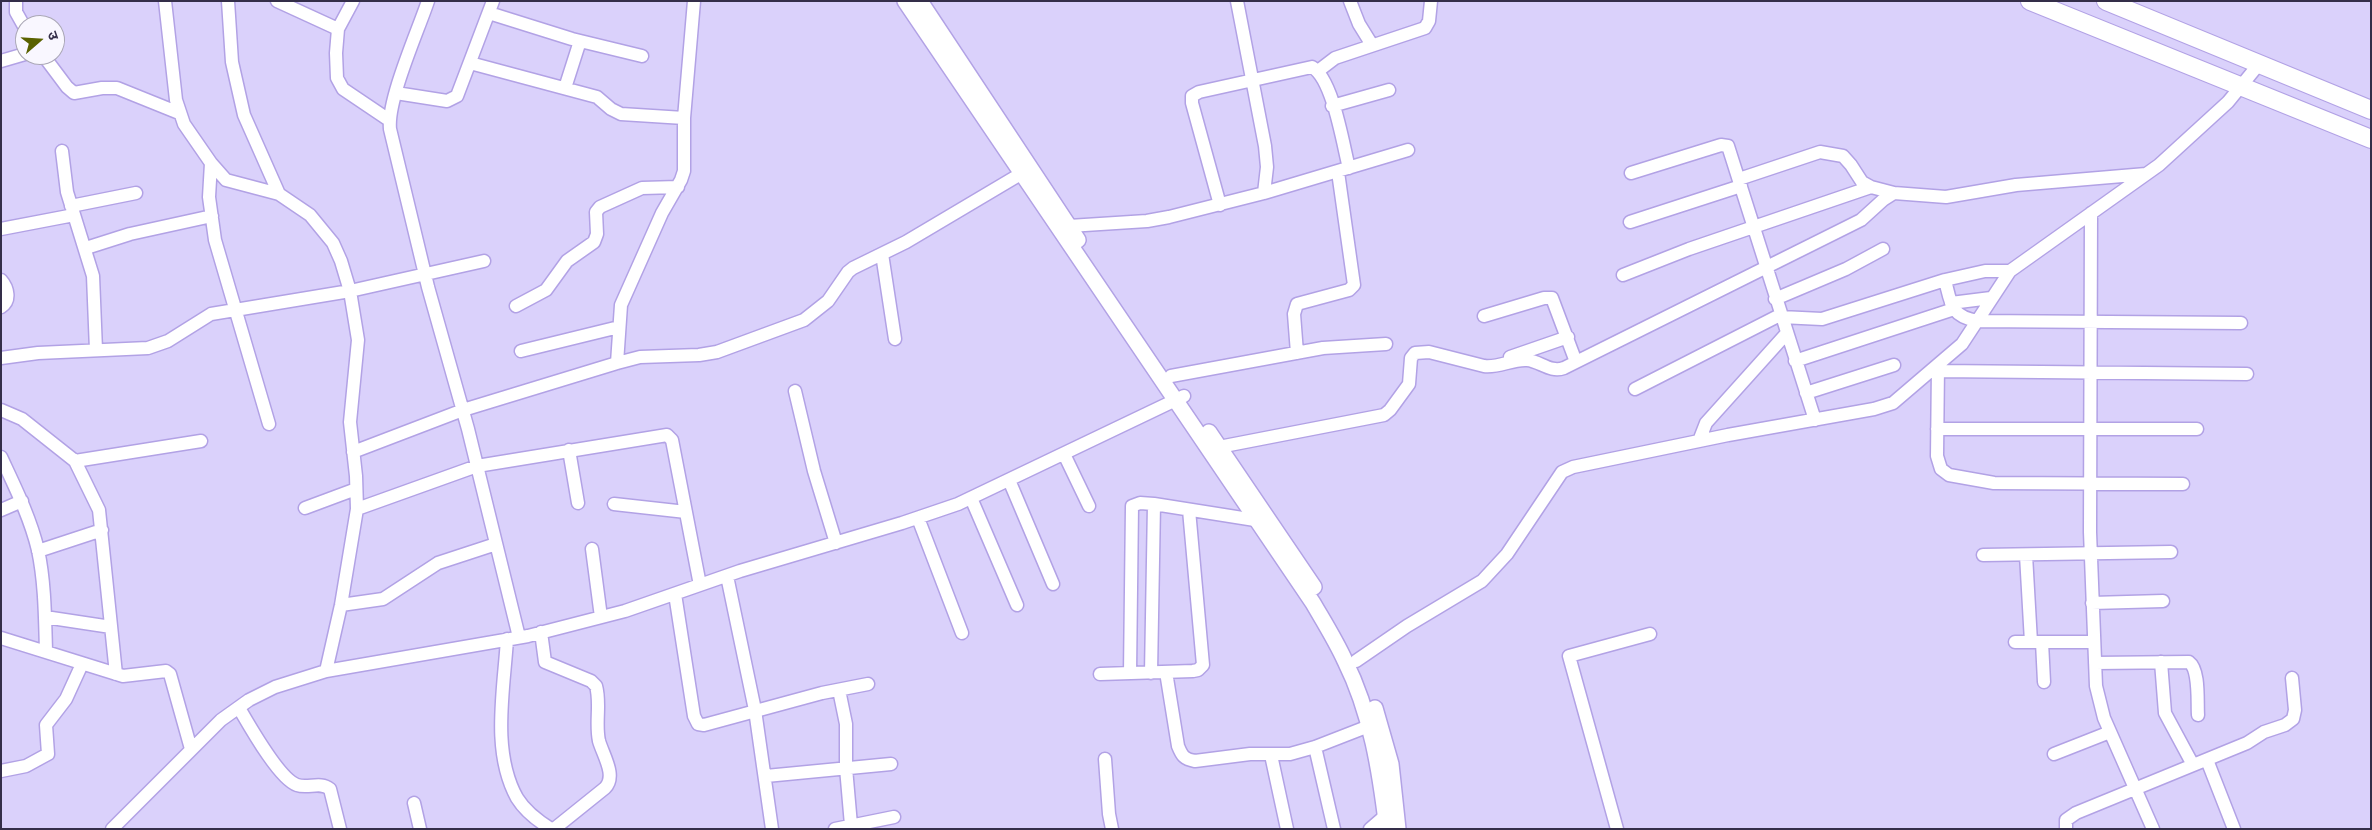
<!DOCTYPE html>
<meta charset="utf-8">
<style>
body{margin:0}
#map{position:relative;width:2372px;height:830px;overflow:hidden;background:#dad1fb;font-family:Roboto,"Noto Sans Devanagari",sans-serif}
canvas{display:block}
.frame{position:absolute;inset:0;border:2px solid #342e49;pointer-events:none}
.north{position:absolute;left:15px;top:15px;width:50px;height:50px;box-sizing:border-box;background:#f9f7ff;border:1px solid #aaa7b6;border-radius:50%;rotate:71deg;font-size:14px;font-weight:700;line-height:20px;text-align:center;color:#342e49}
.north::after{content:'';display:block;margin:auto;width:18px;height:22px;background:#5a6200;clip-path:polygon(50% 0,100% 100%,50% 72%,0 100%)}
</style>
<div id="map">
<canvas width="2372" height="830"></canvas>
<div class="frame"></div>
<div class="north">उ</div>
</div>
<script>
const c = document.querySelector('canvas').getContext('2d');
c.lineJoin = 'round';
function strokePath(path, color, width, dash) {
  c.strokeStyle = color;
  c.lineWidth = width;
  c.lineCap = dash ? 'butt' : 'round';
  c.setLineDash(dash || []);
  c.stroke(path);
}
const minor = new Path2D(`
 M16,1V12L25,28
 M165,1L176,100L184,124L211,163L226,180L279,194L310,215L333,243L341,261L350,291L358,340L350,422L356,476L357,509L341,605L326,671
 M228,1L232,62L244,115L279,194
 M277,1L338,29
 M353,1L338,29L336,53L337,78L343,89L389,120
 M428,1C418,31 387,100 390,129L428,287L468,429L519,637
 M1237,1L1265,146L1267,167L1264,193
 M1350,1L1359,24L1372,45
 M489,13L572,39L642,56
 M43,55L67,87L74,93L102,88H117L179,113
 M1,61L25,54
 M470,63L597,97L611,109L621,114L684,118
 M1318,71L1335,58L1425,28L1429,21L1431,1
 M565,88L580,41
 M396,93L447,101L457,96L493,1
 M1332,106L1389,90
 M62,151L67,192L93,276L96,350
 M211,163L209,197L215,240L269,424
 M1631,173L1721,145L1728,146L1815,420
 M1739,179L1820,152L1843,156L1851,165L1862,182L1871,187L1894,193
 M1220,205L1192,103V96L1199,92L1312,67C1333,79 1343,145 1349,168
 M71,206L136,193
 M2091,213L2090,532L2096,686L2104,718L2153,829
 M1630,222L1741,186
 M1069,226L1147,221L1169,217L1264,193L1408,150
 M1,229L74,215
 M86,248L130,234L212,216
 M882,254L895,339
 M1623,275L1689,249L1871,187
 M1,280C8,288 11,301 1,307
 M1945,280C1951,303 1950,316 1977,321L2241,323
 M1775,299L1846,269L1883,249
 M1951,303L1991,298
 M516,306L546,290L567,261L594,242L597,234L596,212L600,207L642,188L678,187
 M1484,316L1544,298H1552L1576,362
 M1781,317L1822,319L1945,280L1985,271H2010
 M521,351L619,327
 M1297,353L1294,314L1297,304L1349,290L1354,285L1338,172
 M1510,357L1568,337
 M1,358L38,353L148,348L168,341L211,314L350,291L484,261
 M1795,361L1954,309
 M617,363L621,305L662,213L681,180L684,171V118L694,1
 M1938,366L1937,456L1941,469L1949,475L1994,483L2183,484
 M1938,371L2247,374
 M1171,376L1323,348L1386,344
 M1635,389L1780,315
 M795,391L814,471L836,543
 M1806,393L1894,365
 M1,410L22,419L75,461L99,510L116,674
 M1937,429H2197
 M1699,441L1706,423L1786,334
 M1219,447L1384,415L1390,410L1409,384L1411,358L1415,353L1429,352L1484,366C1499,368 1512,359 1527,360C1540,361 1550,373 1564,368L1849,226L1861,220L1883,200L1894,193L1946,197L2016,185L2146,174
 M569,450L578,503
 M353,452L463,410L617,363L640,357L699,355L717,352L804,320L828,301L848,272L853,268L906,242L1029,169
 M1064,454L1089,506
 M1,457C15,487 30,517 38,550C45,583 45,618 46,651
 M75,461L201,441
 M1009,480L1053,584
 M971,498L1017,605
 M614,504L686,512
 M305,508L356,489
 M357,509L477,466L667,435L672,440L700,585
 M1,510L22,501
 M918,518L962,633
 M592,549L601,617
 M38,551L102,530
 M1983,555L2171,552
 M2026,555L2031,642
 M727,576L755,710L772,829
 M675,594L694,716L698,724L704,725L822,693L868,684
 M2092,603L2163,601
 M341,605L383,599L438,563L496,544
 M45,617L111,627
 M541,632L545,662L591,681L596,686C601,703 595,723 599,741C603,755 617,776 605,788L554,829
 M1,638L123,676L166,671L170,674L191,749
 M507,639C504,690 491,751 517,798C525,811 538,821 551,829
 M2015,642H2094
 M2042,642L2044,682
 M1356,661L1407,626L1482,581L1507,554L1562,472L1573,467L1728,435L1874,409L1893,403L1962,344L2010,271L2159,165L2228,102L2259,64
 M2161,662L2165,713L2193,765
 M2095,663L2189,662C2200,670 2197,702 2198,715
 M1166,672L1178,746C1182,756 1184,759 1195,761L1250,754H1290L1315,747L1369,726
 M1130,673L1132,506L1140,503L1154,504L1255,520
 M1151,673L1154,504
 M1100,674L1193,671L1198,670L1203,665L1189,510
 M839,690L846,724V768L851,825
 M239,708C249,725 279,779 297,785C308,789 320,781 330,789L340,829
 M1315,747L1334,829
 M2054,754L2110,732
 M1271,755L1287,829
 M1105,759L1109,814L1112,829
 M2207,760L2234,829
 M1,771L26,766L48,754L46,725L66,699L82,664
 M766,776L891,764
 M414,803L420,829
 M112,829L221,720L249,700L275,687L326,671L528,636L625,611L740,571L902,523L958,504L1184,396
 M835,829L894,817
 M1370,829L1385,816
 M1617,829L1569,656L1650,634
 M2066,829V820L2076,813L2247,743L2264,732L2285,725L2293,719L2295,710L2292,678`);
const major = new Path2D(`
 M905,1L1313,603C1324,622 1336,641 1345,661C1371,713 1380,771 1387,829
 M920,1L1078,240
 M1209,432L1314,587
 M1375,708L1391,764L1398,829`);
const highway = new Path2D(`
 M2030,1L2371,139
 M2106,1L2371,110`);
strokePath(minor, '#b2a2e5', 15);
strokePath(major, '#b2a2e5', 18);
strokePath(highway, '#b2a2e5', 20);
strokePath(minor, '#fff', 12);
strokePath(major, '#fff', 15);
strokePath(highway, '#fff', 18);
</script>
